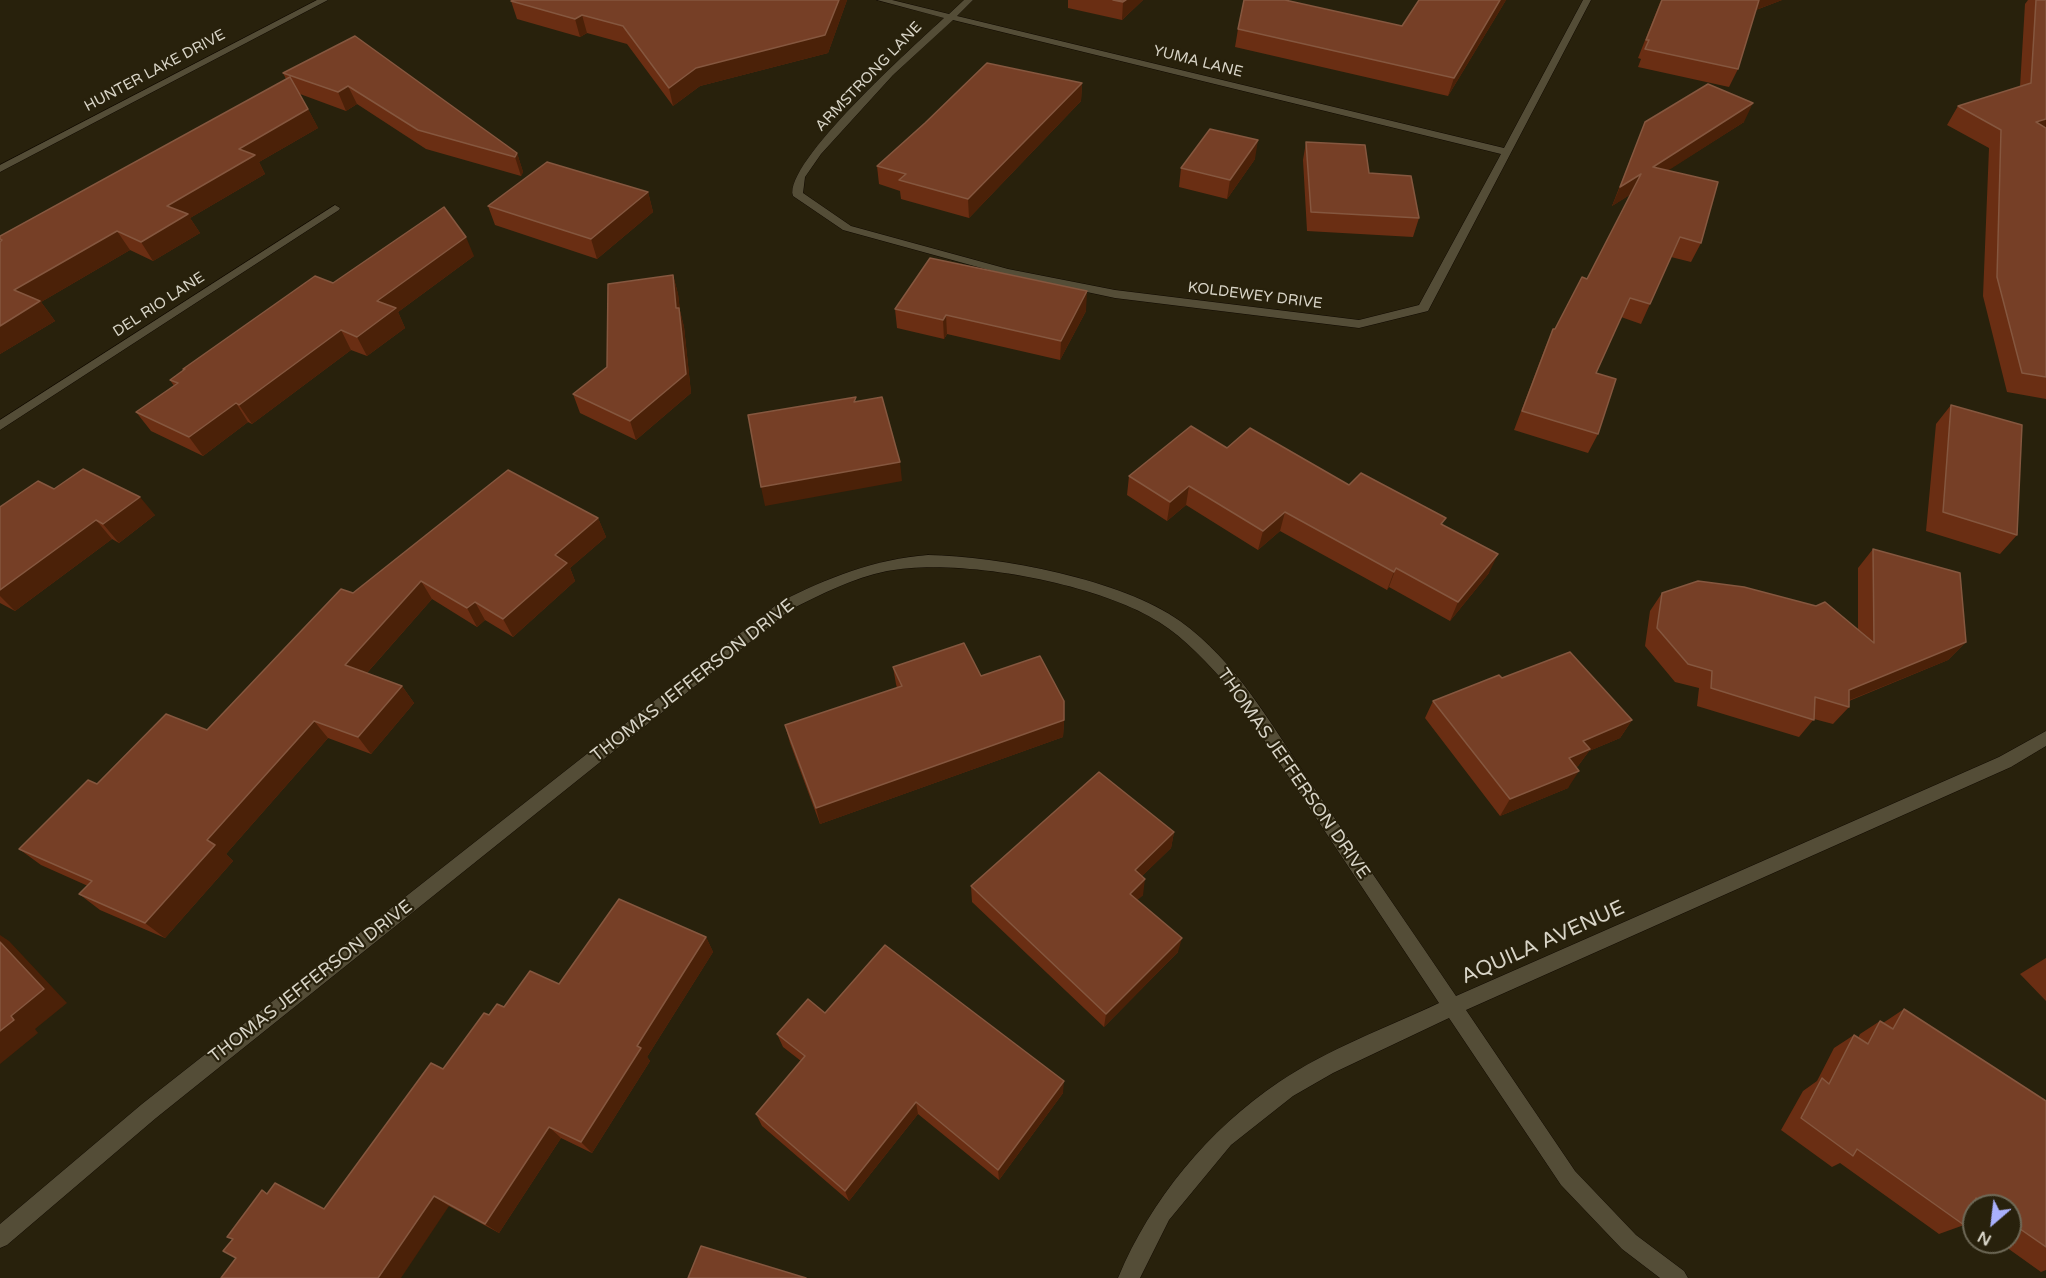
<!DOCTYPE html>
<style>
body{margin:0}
#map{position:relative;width:2046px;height:1278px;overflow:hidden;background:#28210c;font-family:"Varela Round",sans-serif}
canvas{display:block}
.north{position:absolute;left:1962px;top:1194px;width:60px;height:60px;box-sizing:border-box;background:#28210c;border:2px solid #6e6957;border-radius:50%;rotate:208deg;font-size:16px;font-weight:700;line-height:24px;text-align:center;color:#d8d4c7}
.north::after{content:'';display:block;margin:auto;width:21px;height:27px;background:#a9b0fc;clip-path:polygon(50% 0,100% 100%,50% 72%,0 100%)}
</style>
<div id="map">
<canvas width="2046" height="1278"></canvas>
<div class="north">N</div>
</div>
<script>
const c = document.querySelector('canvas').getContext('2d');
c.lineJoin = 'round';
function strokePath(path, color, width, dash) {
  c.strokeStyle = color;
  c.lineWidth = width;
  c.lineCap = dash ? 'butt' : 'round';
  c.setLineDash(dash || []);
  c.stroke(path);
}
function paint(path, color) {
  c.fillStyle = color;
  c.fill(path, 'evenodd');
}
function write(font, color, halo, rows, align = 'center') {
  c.font = font + ' "Varela Round",sans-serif';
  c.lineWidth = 4.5;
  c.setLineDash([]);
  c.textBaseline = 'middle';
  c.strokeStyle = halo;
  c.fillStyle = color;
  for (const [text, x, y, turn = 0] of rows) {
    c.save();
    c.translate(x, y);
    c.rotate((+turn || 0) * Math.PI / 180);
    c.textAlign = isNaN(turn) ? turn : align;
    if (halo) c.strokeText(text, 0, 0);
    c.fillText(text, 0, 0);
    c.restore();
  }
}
const minor = new Path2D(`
 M317,0H328L0,172V165Z
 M877,0H892L949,14L964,0H973L957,16L1504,148L1583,0H1591L1428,311L1359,328L1115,298L1007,275L843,230L793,196C783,163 916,44 944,18ZM953,20L1501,154L1419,305L1359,320L1115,290L1008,269L851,226L803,193L805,177L821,154L893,75Z
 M335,205L340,208L339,210L0,430V420Z
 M928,555C999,556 1123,580 1180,621C1236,661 1270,723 1308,779C1357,851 1407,924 1456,996L1999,757L2046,731V746L2011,767L1466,1010L1575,1171L1636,1235L1684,1271L1688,1278H1660L1622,1249L1561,1185L1449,1018L1333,1073L1293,1096L1231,1145L1169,1220L1140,1278H1118C1151,1199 1208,1130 1279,1082C1328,1049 1386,1028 1439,1003L1229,687C1208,664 1186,639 1159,622C1098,583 958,557 887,571C853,578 821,594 790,610L156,1118L7,1245L0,1248V1224L142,1104L780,602C827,578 875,559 928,555Z`);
strokePath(minor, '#110a00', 1);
paint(minor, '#544d37');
paint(new Path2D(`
 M514,0H847L828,53L700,86L673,106L627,44L587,33L580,37L517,19L511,1Z
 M1068,0H1143L1122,20L1068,8Z
 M1506,0L1448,96L1235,47L1238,29L1402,26Z
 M1661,0H1782L1756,10L1738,69L1729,87L1638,67L1641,59L1638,58Z
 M2028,0H2046V399L2007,392L1983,296L1989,148L1947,125L1958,106L2020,87L2025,4Z
 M355,36L517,153L523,172L521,176L426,149L357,104L346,111L300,94L318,128L259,162L265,174L190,218L200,233L153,261L130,250L41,302L55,321L0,354V236L286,79L283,73Z
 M1082,83L1081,101L969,218L901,199L900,191L879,184L877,166Z
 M1645,122H1744L1668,170L1701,243L1691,262L1671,257L1641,324L1621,317L1596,373L1598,434L1588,453L1514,430L1545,348L1553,329H1555L1587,279L1631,194L1612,206Z
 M1306,142L1369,173L1419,218L1413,237L1307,231L1303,160Z
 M1255,159L1227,199L1179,187L1181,168Z
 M648,192L653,212L597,259L495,225L488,206Z
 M474,256L398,312L405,328L367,356L351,350L252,424L248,422L203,456L151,431L136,412L174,386L170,380L184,370L183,369L333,283Z
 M673,275L678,294L680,311L684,327L691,393L636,440L580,413L573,394L607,367Z
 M895,309L1086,311L1060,360L947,334L944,339L897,328Z
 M1951,405L2017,535L2000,554L1926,531L1936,424Z
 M1227,448L1349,485L1443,526L1489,573L1450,621L1389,587L1387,590L1280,531L1258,550L1186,505L1167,521L1127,495L1129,476Z
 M54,489L155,515L119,543L112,539L15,611L0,603V507Z
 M598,518L606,537L570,568L575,581L513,637L485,620L477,627L432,599L367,673L402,686L414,703L371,754L328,738L226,854L233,861L165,938L100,910L79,894L88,886L41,865L19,849L97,784L207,730L353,593Z
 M1873,549L1966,642L1948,660L1849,701V707L1833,724L1814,719L1799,737L1697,706L1699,688L1675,682L1645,646L1650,611L1662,593L1858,630V568Z
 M893,667L981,676L1064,720L1063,737L820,824L790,743L785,725L897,688L896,684Z
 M1502,678L1632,720L1620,738L1589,751L1578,766L1576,767L1568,788L1500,816L1425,718L1433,701Z
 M1174,832L1171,848L1142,876L1143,895L1137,900L1178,952L1104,1027L972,902L971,886Z
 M706,937L713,952L647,1057L650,1061L592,1153L561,1138L499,1233L449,1206L236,1258L232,1239L267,1193L324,1209L489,1015L504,1007L559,984Z
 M2046,958V1001L2020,974Z
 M1904,1009L2046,1101V1270L2041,1272L1999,1242H2010V1206H1974V1224L1967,1219L1964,1225L1939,1234L1840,1163L1832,1167L1781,1130L1803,1091L1817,1081L1834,1048L1854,1035L1858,1038L1860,1034L1880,1021L1883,1023Z
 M825,1013L1063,1093L999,1180L918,1114L849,1201L762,1126L756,1114L801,1061L783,1047L777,1034Z`), '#6a2e13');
paint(new Path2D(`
 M839,0H847L828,53L700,86L673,106L669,88L696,68Z
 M1126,0H1143L1122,20L1123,2Z
 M1500,0H1506L1448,96L1454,78Z
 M1758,0H1782L1753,11Z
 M582,15L587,33L580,37L575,19Z
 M1082,83L1081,101L969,218L968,199Z
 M348,86L357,104L346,111L338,92Z
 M1753,103L1744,122L1644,186L1653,167Z
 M308,109L318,128L259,162L265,174L190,218L200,233L153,261L141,242L167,206L239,149Z
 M2046,119V134L2036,122Z
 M1258,140L1255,159L1227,199L1230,180Z
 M517,153L523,172L521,176L515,157Z
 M1641,174L1633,193L1612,206L1620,187Z
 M648,192L653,212L597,259L591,239Z
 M117,231L130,250L41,302L55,321L0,354V326L14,290Z
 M466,237L474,256L398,312L405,328L367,356L357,337L377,301Z
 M673,275L678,294L680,311L684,327L691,393L636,440L630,421L676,308Z
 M1087,291L1086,311L1060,360L1061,341Z
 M946,315L947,334L944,339L943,320Z
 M341,330L351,350L252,424L239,405Z
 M236,403L248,422L203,456L189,437Z
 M900,462L902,481L765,506L761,487Z
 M1189,486L1186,505L1167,521L1170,502Z
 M140,497L155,515L119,543L103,524Z
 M1285,512L1280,531L1258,550L1263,531Z
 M598,518L606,537L570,568L575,581L513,637L503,619L555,555Z
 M96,520L112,539L15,611L0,596V590Z
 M1498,554L1489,573L1450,621L1458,602Z
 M1396,568L1389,587L1387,590L1394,572Z
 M421,581L432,599L358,683L345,665Z
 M475,602L485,620L477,627L467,608Z
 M1966,642L1948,660L1840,704L1849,690Z
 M402,686L414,703L371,754L358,737Z
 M1064,720L1063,737L820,824L816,808Z
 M1632,720L1620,738L1589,751L1578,766L1557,775L1569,758L1583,741Z
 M314,721L328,738L226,854L233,861L165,938L145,923L207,840Z
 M1579,771L1568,788L1500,816L1510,799Z
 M1174,832L1171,848L1132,886L1135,870Z
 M1145,879L1143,895L1128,909L1130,894Z
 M0,935L9,941L67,1003L35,1029L38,1033L0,1064V1031L11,1016L0,942Z
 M706,937L713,952L647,1057L650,1061L592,1153L581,1142L637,1046Z
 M1182,938L1178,952L1104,1027L1106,1014Z
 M1064,1081L1063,1093L999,1180L998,1170Z
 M916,1102L918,1114L849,1201L845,1191Z
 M549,1127L561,1138L499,1233L485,1224Z
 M434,1196L449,1206L401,1278H378Z`), '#4b2108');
const building = new Path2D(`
 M514,0H839L825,35L696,68L669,88L623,26L582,15L575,19L511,1Z
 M1113,0H1126L1123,2Z
 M1244,0H1285L1402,26L1419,0H1500L1454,78L1238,29Z
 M1662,0H1759L1738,69L1645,49L1649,40H1646Z
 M2036,0H2046V119L2036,122L2046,128V377L2022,373L1997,277L2001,130L1958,106L2031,83Z
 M355,36L517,153L515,157L418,130L348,86L338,92L283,73Z
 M987,63L1082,83L968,199L899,180L906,174L877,166L925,123Z
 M290,77L308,109L239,149L255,155L167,206L188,214L141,242L117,231L14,290L40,301L0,326V242L2,240L0,239V236Z
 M1708,84L1753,103L1653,167L1718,182L1701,243L1680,237L1650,304L1630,298L1596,373L1616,379L1598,434L1522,411L1553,329H1555L1582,277L1587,279L1641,174L1620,187L1645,122Z
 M1210,129L1258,140L1230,180L1181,168Z
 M1306,142L1365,145L1369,173L1411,176L1419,218L1311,212Z
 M547,162L648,192L591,239L488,206Z
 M444,207L466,237L377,301L396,308L357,337L341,330L239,405L236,403L189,437L136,412L178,383L170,380L185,369H183L315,276L333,283Z
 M930,258L1087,291L1061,341L946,315L943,320L895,309Z
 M673,275L676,308H679L686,374L630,421L573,394L607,367L608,284Z
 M856,397L854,402L882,397L900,462L761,487L748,415Z
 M1951,405L2022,425L2017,535L1943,512Z
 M1191,426L1227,448L1250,428L1349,485L1361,473L1446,518L1441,524L1498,554L1458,602L1396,568L1394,572L1285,512L1263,531L1189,486L1170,502L1129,476Z
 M83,469L140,497L103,524L96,520L0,590V507L38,481L54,489Z
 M508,470L598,518L555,555L567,563L503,619L475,602L467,608L421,581L345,665L402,686L358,737L314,721L207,840L215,845L145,923L79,894L92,881L19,849L88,780L97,784L166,714L207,730L341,589L353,593Z
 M1873,549L1960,573L1966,642L1849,690V707L1815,697L1814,720L1711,688L1712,671L1688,664L1657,628L1662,593L1698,581L1744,587L1816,606L1825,602L1874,643Z
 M964,643L981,676L1040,656L1064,701V720L816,808L785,725L902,686L893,667Z
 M1570,652L1632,720L1583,741L1590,749L1569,758L1579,771L1510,799L1433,701L1499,675L1502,678Z
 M1099,772L1174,832L1135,870L1145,879L1130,894L1182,938L1106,1014L971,886Z
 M619,899L706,937L637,1046L641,1048L581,1142L549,1127L485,1224L434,1196L378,1278H221L236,1258L223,1251L233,1239L227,1237L262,1190L267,1194L275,1183L324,1209L431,1063L443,1069L484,1013L489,1015L497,1004L504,1007L530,971L559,984Z
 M0,942L44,989L11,1016L14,1020L0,1031Z
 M885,945L1064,1081L998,1170L916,1102L845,1191L756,1114L805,1056L777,1034L808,999L825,1013Z
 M1904,1009L2046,1101V1247L2010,1222V1206H1987L1976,1198L1964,1225L1857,1149L1853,1156L1801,1118L1822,1078L1829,1084L1854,1035L1868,1044L1880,1021L1893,1029Z
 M701,1246L806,1278H688Z`);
paint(building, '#763f26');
strokePath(building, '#85573f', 1.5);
write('15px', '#d8d4c7', '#28210c', [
 ["YUMA LANE",1198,62,14],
 ["HUNTER LAKE DRIVE",155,71,-28],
 ["ARMSTRONG LANE",869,77,-46],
 ["KOLDEWEY DRIVE",1255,296,7],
 ["DEL RIO LANE",159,305,-33]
]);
write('18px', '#d8d4c7', '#28210c', [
 ["THOMAS JEFFERSON DRIVE",693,681,-38],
 ["THOMAS JEFFERSON DRIVE",1293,774,55],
 ["THOMAS JEFFERSON DRIVE",311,982,-38]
]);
write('21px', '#d8d4c7', '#28210c', [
 ["AQUILA AVENUE",1543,943,-24]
]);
</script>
